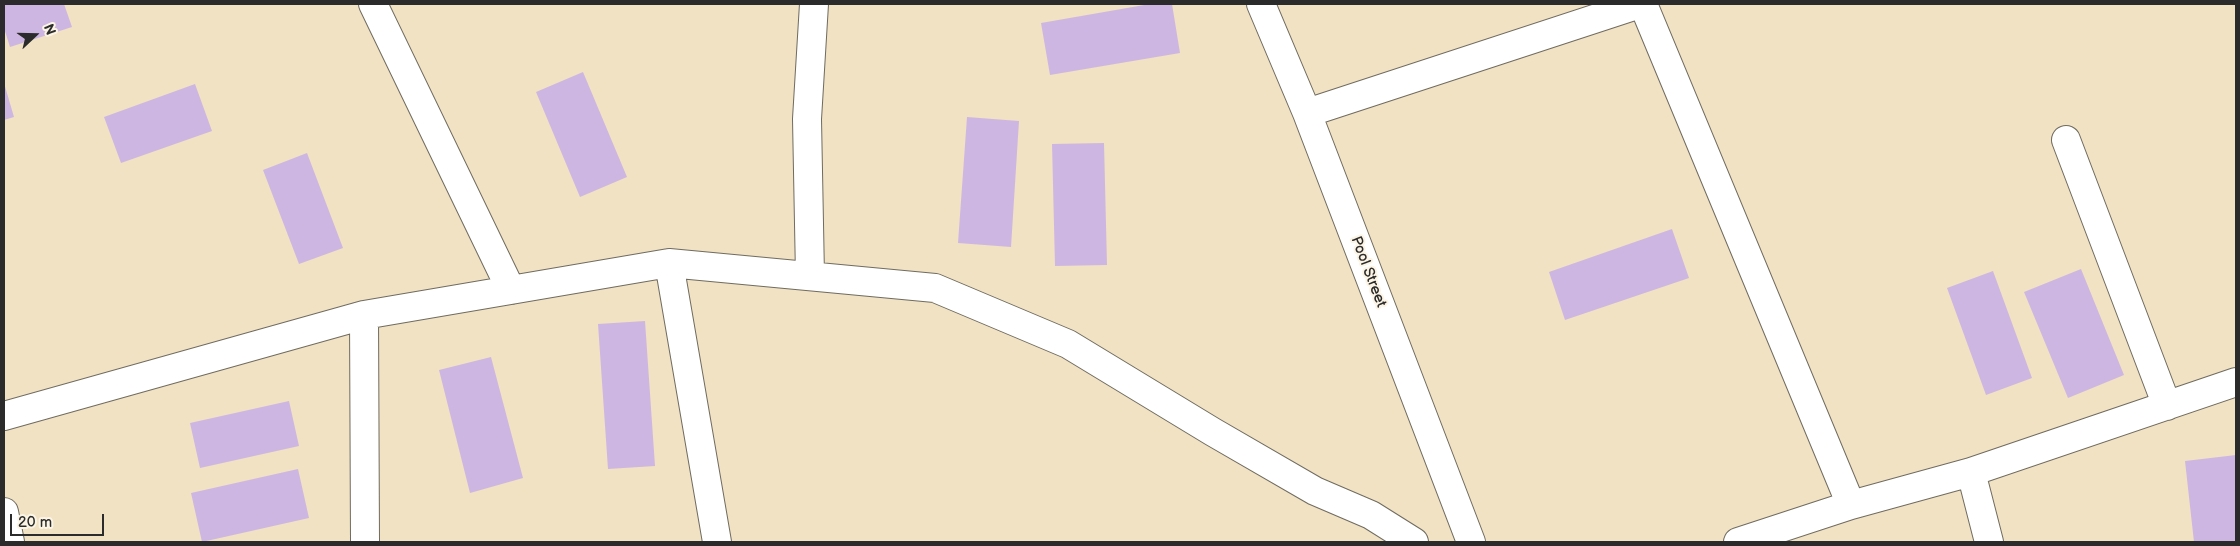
<!DOCTYPE html>
<style>
body{margin:0}
#map{position:relative;width:2240px;height:546px;overflow:hidden;background:#f0e2c3;font-family:"Balsamiq Sans",sans-serif}
canvas{display:block}
.frame{position:absolute;inset:0;border:5px solid #2b2b2b;pointer-events:none}
.north{position:absolute;left:10px;top:10px;width:50px;height:50px;-webkit-text-stroke:4px #fcf5e5;paint-order:stroke;rotate:69deg;font-size:14px;font-weight:700;line-height:20px;text-align:center;color:#2b2b2b}
.north::after{content:'';display:block;margin:auto;width:18px;height:22px;background:#2b2b2b;clip-path:polygon(50% 0,100% 100%,50% 72%,0 100%)}
.scale{position:absolute;left:10px;top:514px;width:94px;height:22px;box-sizing:border-box;border:2px solid #2b2b2b;border-top:0;padding-left:6px;font-size:15px;line-height:18px;white-space:nowrap;color:#2b2b2b;-webkit-text-stroke:4px #fcf5e5;paint-order:stroke}
</style>
<div id="map">
<canvas width="2240" height="546"></canvas>
<div class="frame"></div>
<div class="north">N</div>
<div class="scale">20 m</div>
</div>
<script>
const c = document.querySelector('canvas').getContext('2d');
c.lineJoin = 'round';
function paint(path, color) {
  c.fillStyle = color;
  c.fill(path, 'evenodd');
}
function strokePath(path, color, width, dash) {
  c.strokeStyle = color;
  c.lineWidth = width;
  c.lineCap = dash ? 'butt' : 'round';
  c.setLineDash(dash || []);
  c.stroke(path);
}
function write(font, color, halo, rows, align = 'center') {
  c.font = font + ' "Balsamiq Sans",sans-serif';
  c.lineWidth = 4;
  c.setLineDash([]);
  c.textBaseline = 'middle';
  c.strokeStyle = halo;
  c.fillStyle = color;
  for (const [text, x, y, turn = 0] of rows) {
    c.save();
    c.translate(x, y);
    c.rotate((+turn || 0) * Math.PI / 180);
    c.textAlign = isNaN(turn) ? turn : align;
    if (halo) c.strokeText(text, 0, 0);
    c.fillText(text, 0, 0);
    c.restore();
  }
}
paint(new Path2D(`
 M4,4H64L72,27L10,47L4,28Z
 M1150,4H1172L1180,53L1050,75L1041,23Z
 M583,72L627,177L580,197L536,92Z
 M4,83L14,117L4,120Z
 M195,84L212,131L121,163L104,117Z
 M967,117L1019,121L1011,247L958,243Z
 M1104,143L1107,265L1055,266L1052,144Z
 M307,153L343,248L299,264L263,170Z
 M1672,229L1689,278L1565,320L1549,272Z
 M2081,269L2124,375L2068,398L2024,292Z
 M1993,271L2032,378L1986,395L1947,288Z
 M645,321L655,466L608,469L598,324Z
 M491,357L523,478L470,493L439,370Z
 M289,401L299,446L200,468L190,423Z
 M2236,455V542H2194L2185,461Z
 M298,469L309,518L202,542L191,493Z`), '#ceb6e2');
const minor = new Path2D(`
 M373,4L511,290
 M1261,4L1307,113L1471,542
 M1643,4L1851,505
 M1307,113L1640,4
 M2066,140L2167,406
 M669,263L717,542
 M810,276L807,119L814,4
 M364,315L365,542
 M4,416L364,315L669,263L935,288L1068,344L1213,432L1315,491L1371,515L1414,542
 M1971,472L1989,542
 M4,512L10,542
 M1738,542L1851,505L1971,472L2236,382`);
strokePath(minor, '#706b60', 30);
strokePath(minor, '#fff', 28);
write('15px', '#2b2b2b', '#fcf5e5', [
 ["Pool Street",1368,272,69]
]);
</script>
